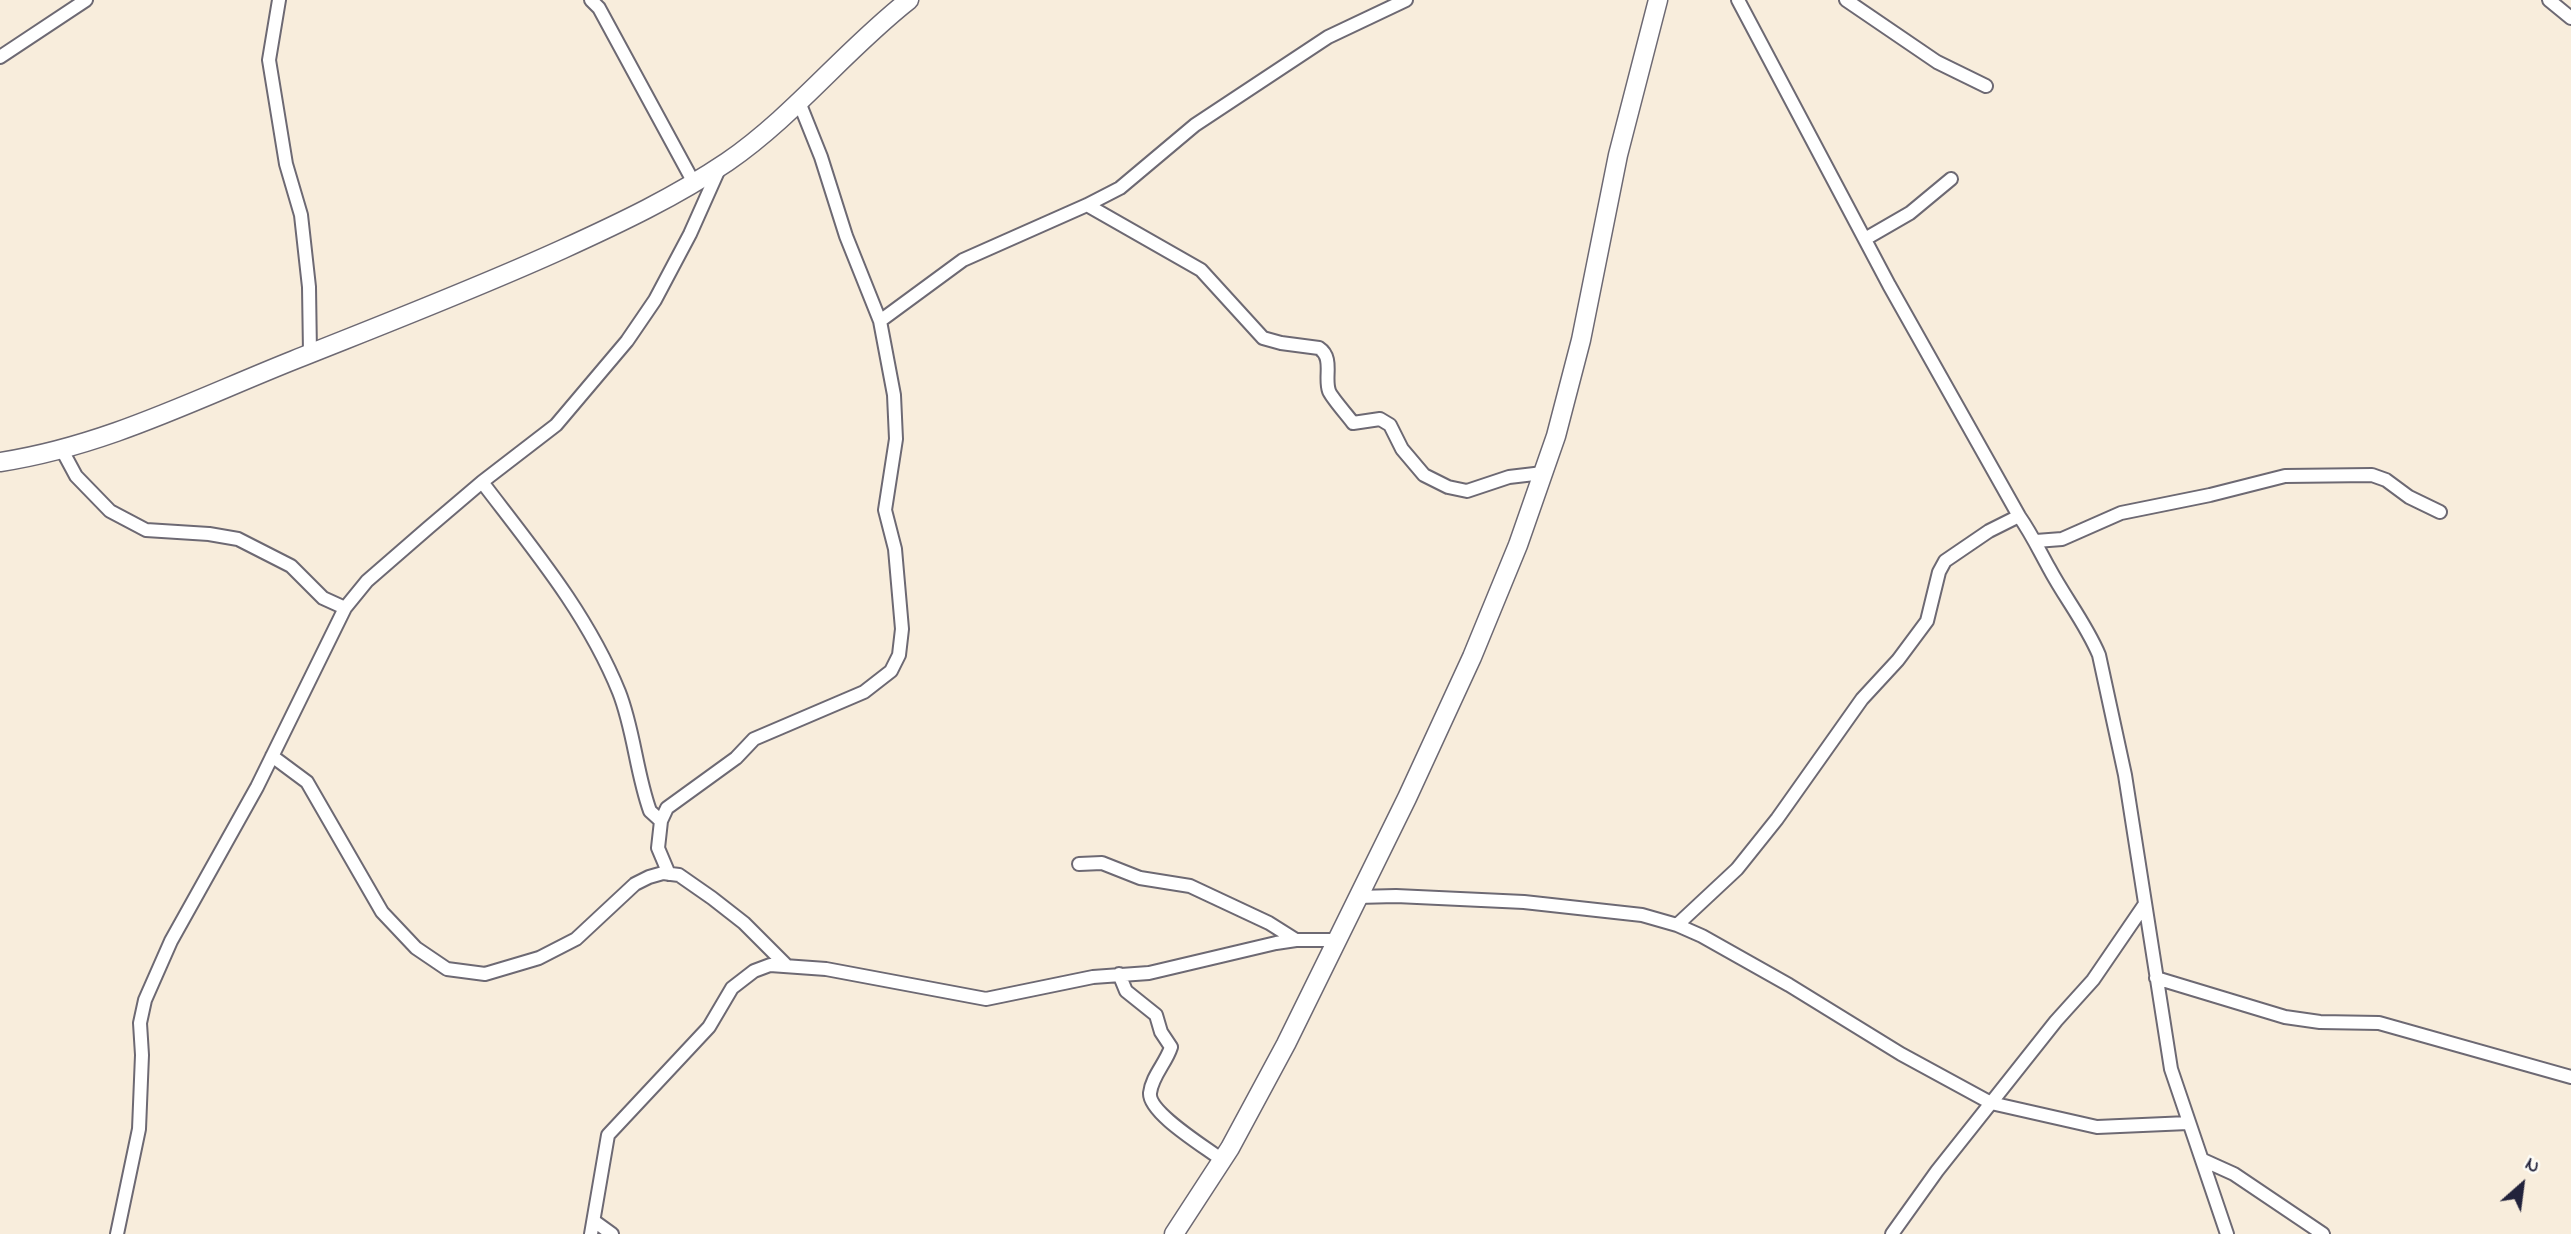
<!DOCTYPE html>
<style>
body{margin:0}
#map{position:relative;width:2571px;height:1234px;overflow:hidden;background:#f8eddc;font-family:"Indie Flower",sans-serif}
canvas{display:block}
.north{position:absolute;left:2487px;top:1150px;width:70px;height:70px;-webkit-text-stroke:5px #fdfcf7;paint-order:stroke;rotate:28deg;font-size:19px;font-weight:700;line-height:28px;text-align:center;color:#22223b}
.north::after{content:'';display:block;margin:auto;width:24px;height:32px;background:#22223b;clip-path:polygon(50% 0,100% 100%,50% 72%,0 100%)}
</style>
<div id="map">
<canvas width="2571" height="1234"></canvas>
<div class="north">N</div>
</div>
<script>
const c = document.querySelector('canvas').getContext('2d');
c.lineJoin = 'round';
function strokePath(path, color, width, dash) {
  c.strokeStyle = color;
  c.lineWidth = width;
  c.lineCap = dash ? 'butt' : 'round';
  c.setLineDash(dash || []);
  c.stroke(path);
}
const street = new Path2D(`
 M279,0L269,60L286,164L301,215L309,287L310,353
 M591,0L599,8L694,183
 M1738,0L1889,285L2019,516C2031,533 2039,550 2049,568C2065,598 2086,624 2099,655L2125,775L2171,1069L2227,1234
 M1846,0L1937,62L1986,86
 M2549,0L2571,18
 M0,57L86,0
 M1087,205L1201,270L1263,338L1281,343L1319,348C1334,358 1324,377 1329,391C1331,397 1348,416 1353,423L1380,419L1390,425L1402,449L1424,475L1448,487L1467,491L1509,477L1543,473
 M1865,239L1910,213L1951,179
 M880,321L963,260L1087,205L1120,188L1195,125L1328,37L1406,0
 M62,450L76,476L110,511L146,530L209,534L238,539L291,566L323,598L345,608
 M482,482C533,549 587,613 619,692C634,730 636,772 650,811L661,821
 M2036,541L2062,539L2121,513L2210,495L2285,476L2372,475L2386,480L2409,497L2440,512
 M272,756L307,782L382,912L416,948L447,969L485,974L539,958L576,939L635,884L649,877L663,873L679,875L712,898L744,923L786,965
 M1079,864L1102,863L1140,878L1190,886L1269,923L1296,940
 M669,874L658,848L661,821L667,808L736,758L754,739L864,692L891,671L899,655L902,629L895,549L885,510L896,439L894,395L880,321L846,236L821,157L799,102
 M1357,897L1396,896L1524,902L1642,915L1677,925L1702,936L1789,985L1901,1054L1991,1103L2097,1127L2188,1123
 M1677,925L1737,869L1777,819L1862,699L1898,660L1927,621L1939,572L1945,561L1989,531L2019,516
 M1119,974L1126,991L1156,1015L1161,1032L1171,1047C1166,1063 1152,1076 1150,1093C1148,1113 1207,1148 1222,1160
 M2156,978L2285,1017L2320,1022L2379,1023L2571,1077
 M2203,1160L2234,1174L2323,1234
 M594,1221L612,1234
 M117,1234L139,1129L142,1055L140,1023L145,1000L171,941L257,787L345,608L367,581L428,528L482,482L556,425L627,341L655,300L690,234L719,169
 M591,1234L608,1135L709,1027L732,988L754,971L770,965L826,969L986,999L1093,977L1149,973L1276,943L1296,940H1337
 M1892,1234L1937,1171L1991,1103L2056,1021L2093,980L2145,904`);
const secondary = new Path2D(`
 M0,462C105,446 196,399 294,360C384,324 475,289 563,249C620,223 675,197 727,162C794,116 845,50 909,0
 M1174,1234L1230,1148L1286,1044L1407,798L1472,657L1518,545L1556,436L1581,340L1618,155L1658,0`);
strokePath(street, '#6d6973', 16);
strokePath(secondary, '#6d6973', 21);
strokePath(street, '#fff', 12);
strokePath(secondary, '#fff', 18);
</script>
